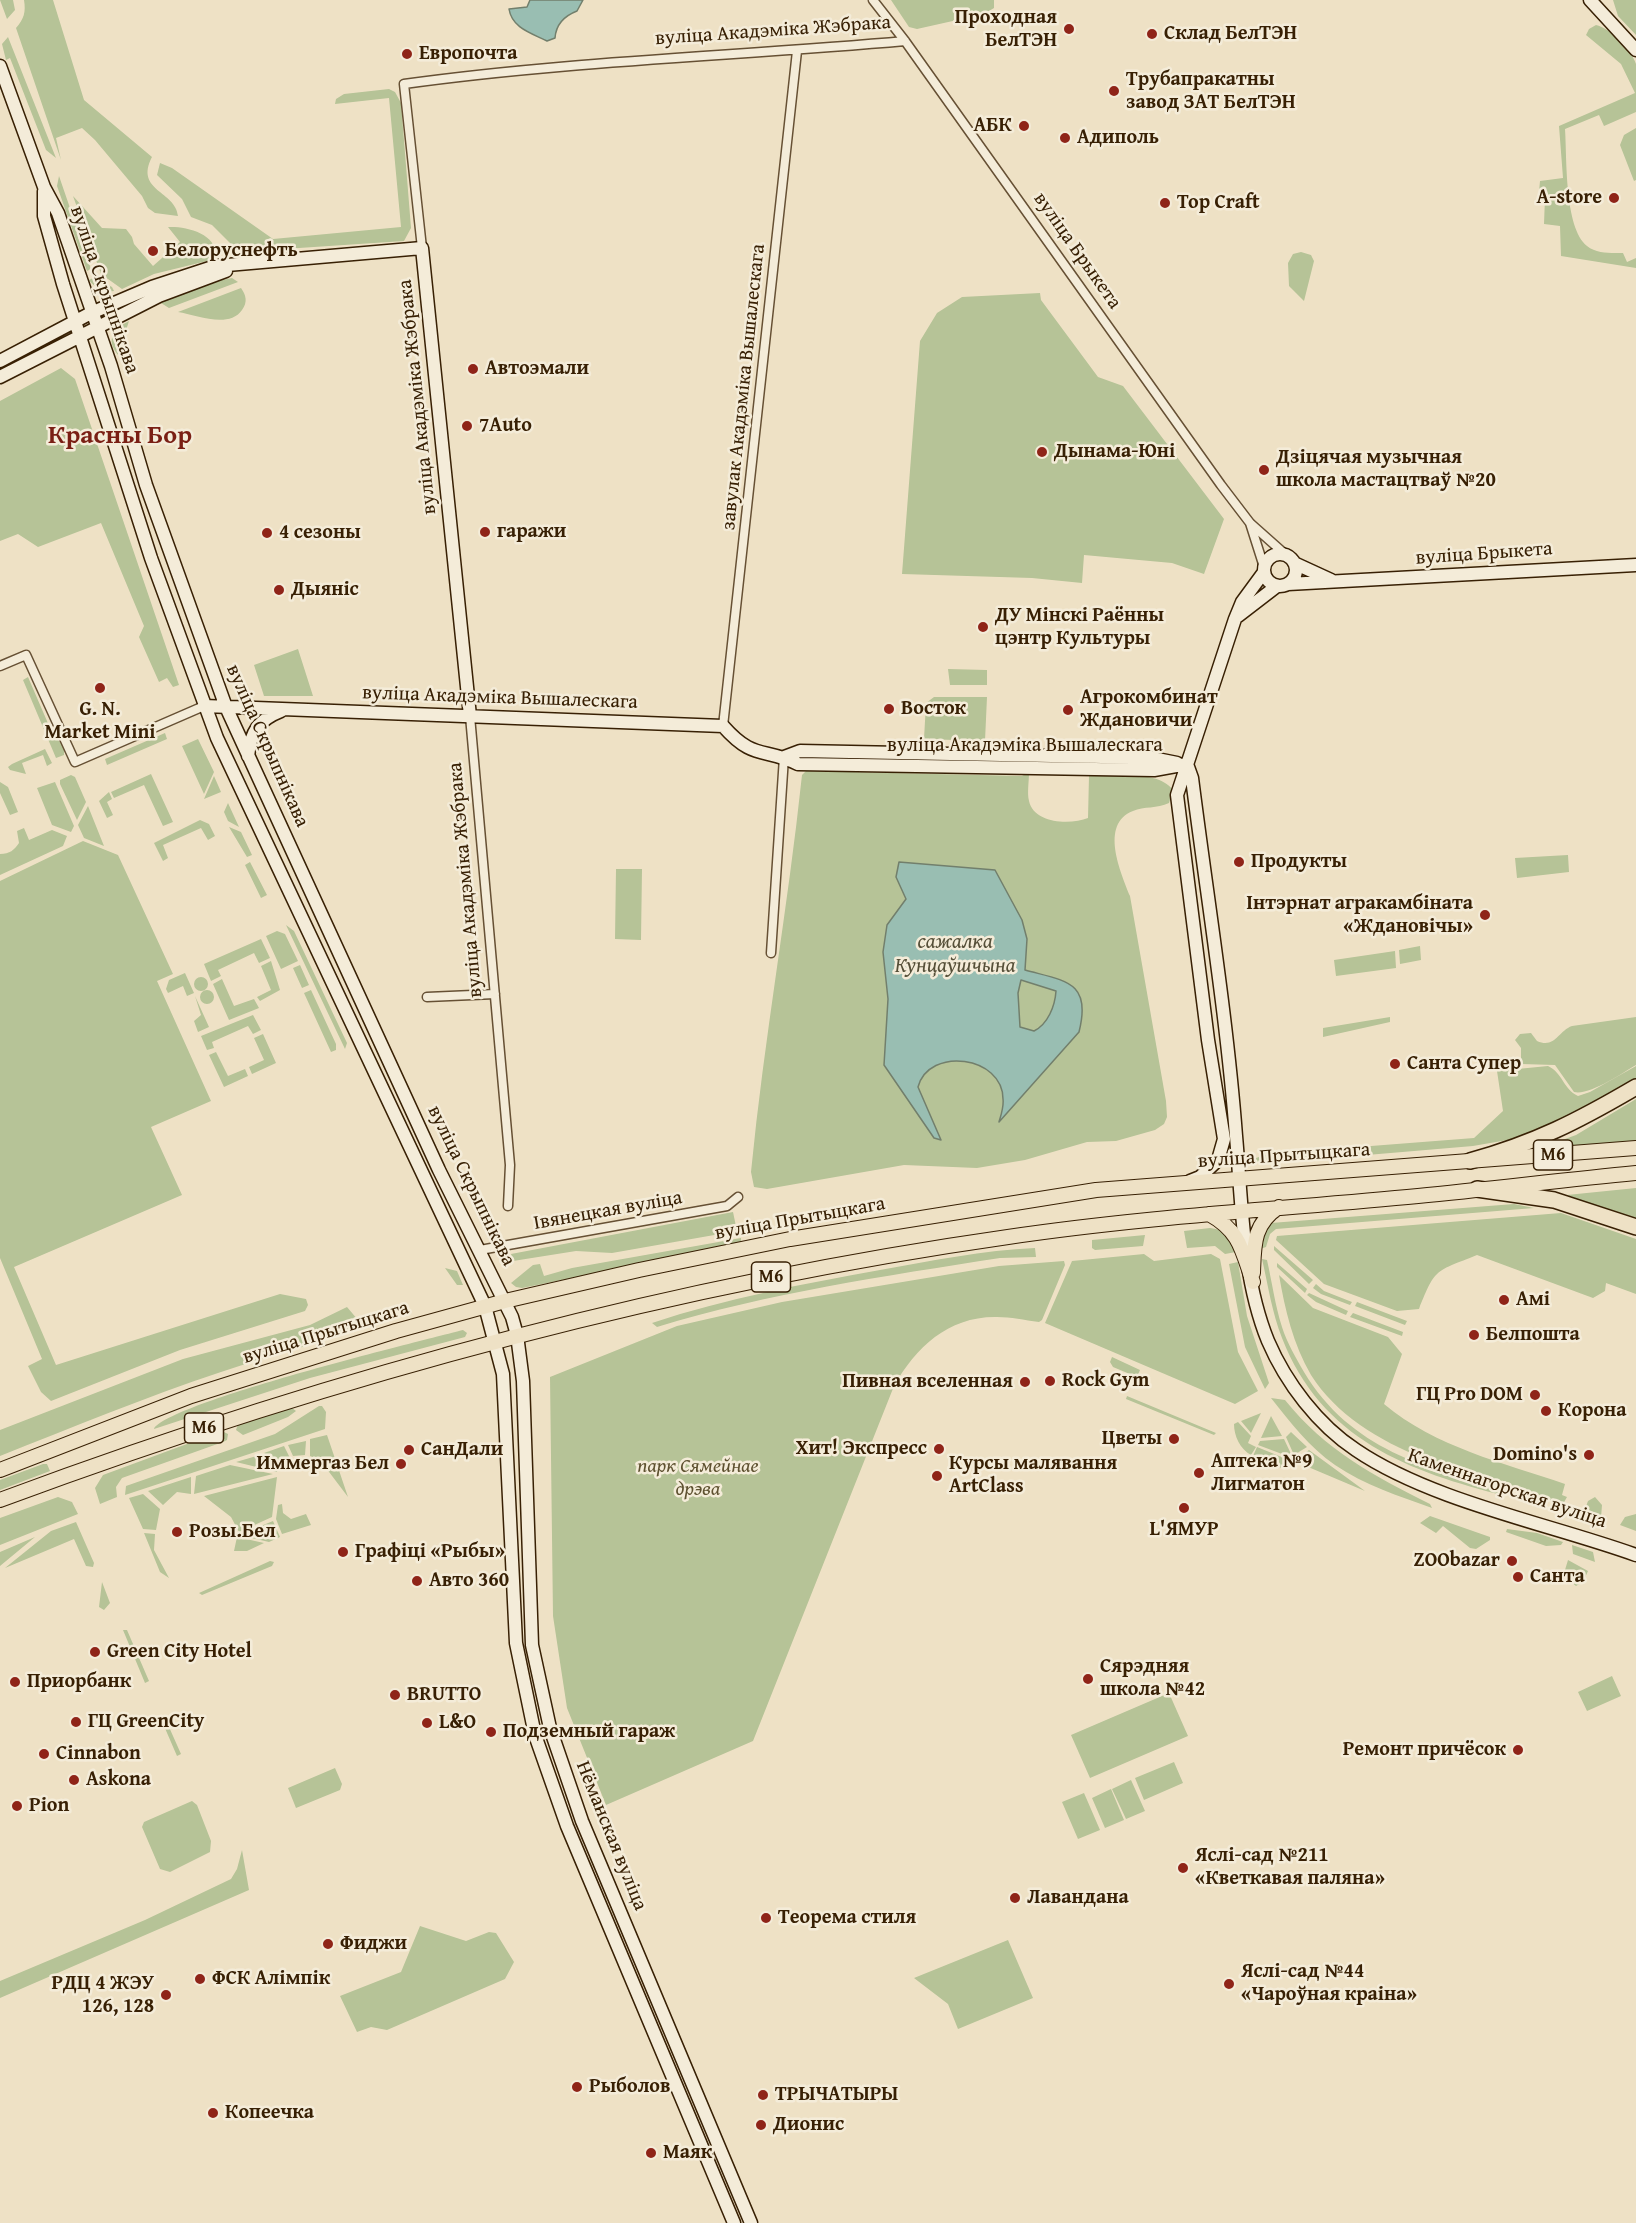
<!DOCTYPE html>
<meta charset="utf-8">
<style>
body{margin:0}
canvas{display:block;background:#eee1c5}
</style>
<canvas width="1636" height="2223"></canvas>
<script>
const c = document.querySelector('canvas').getContext('2d');
c.lineJoin = 'round';
function paint(path, color) {
  c.fillStyle = color;
  c.fill(path, 'evenodd');
}
function strokePath(path, color, width, dash) {
  c.strokeStyle = color;
  c.lineWidth = width;
  c.lineCap = dash ? 'butt' : 'round';
  c.setLineDash(dash || []);
  c.stroke(path);
}
function write(font, color, halo, rows, align = 'center') {
  c.font = font + ' "Gentium Book Plus",serif';
  c.lineWidth = 5;
  c.setLineDash([]);
  c.textBaseline = 'middle';
  c.strokeStyle = halo;
  c.fillStyle = color;
  for (const [text, x, y, turn = 0] of rows) {
    c.save();
    c.translate(x, y);
    c.rotate((+turn || 0) * Math.PI / 180);
    c.textAlign = isNaN(turn) ? turn : align;
    if (halo) c.strokeText(text, 0, 0);
    c.fillText(text, 0, 0);
    c.restore();
  }
}
paint(new Path2D(`
 M0,0H13L15,10L7,19Z
 M24,0H53L84,100L152,157C134,191 176,191 178,216L155,213L148,208L142,196L95,140L82,128L56,138L61,160L16,28C24,19 26,12 24,0Z
 M891,0H994V8L984,14L917,29L909,27Z
 M1613,0H1636V35L1618,16Z
 M1596,25C1610,28 1631,49 1636,64C1636,77 1636,98 1636,112L1604,126L1599,115L1565,129C1567,157 1564,227 1587,246C1597,254 1611,253 1623,253L1627,262L1636,258V268L1561,256L1560,226L1544,224L1545,197L1539,192L1540,181L1563,178L1559,126L1635,93L1621,64L1586,35L1589,29Z
 M8,37L56,158L46,150L10,58L6,60L2,44Z
 M389,89L395,92L401,103L411,228L404,241L239,252L212,225L191,217L182,199L157,175L160,163L172,168L273,239L401,227L389,98L335,104L336,99L344,94Z
 M1636,128V180L1634,181L1620,145L1624,135Z
 M59,176L91,269L87,271L57,186Z
 M73,196L102,228L126,229L132,237L134,244L153,266L180,242L168,227C185,226 217,233 216,256L211,260L154,274L122,289L101,274Z
 M1301,252L1311,255L1314,261L1304,301L1289,286L1288,263L1293,254Z
 M95,277L112,287L114,291C103,292 96,289 89,280Z
 M232,278L238,282L169,308L161,303V300L203,284Z
 M241,288C246,295 248,302 242,310C229,329 196,315 178,312Z
 M1040,293L1041,300L1098,377L1123,386L1224,519L1204,574L1172,563L1084,555L1082,583L1032,578L902,574L920,341L937,313L962,297Z
 M129,321L118,355C105,339 114,329 129,321Z
 M61,368L75,379L179,685L173,687L167,678L159,682L139,637L144,626L101,523L38,547L18,534L0,541V401Z
 M298,649L313,696H264L254,665Z
 M948,669L987,670V685H950Z
 M28,677L50,728L64,748V755L56,758L23,680Z
 M934,697H987L985,741L924,739L926,703Z
 M165,733L167,739L107,765L105,759Z
 M198,739L214,772L204,794L182,746Z
 M45,749L52,763L47,766L43,755L22,763L26,774L10,770L8,767L12,764Z
 M806,771L1022,776L1029,772C1029,782 1027,793 1029,801C1034,824 1071,825 1088,818L1089,776C1113,777 1157,769 1173,790L1169,803C1157,809 1144,806 1133,811C1099,824 1121,873 1130,896L1166,1101L1167,1117L1164,1124L1155,1130L1116,1141L1087,1142L1025,1160L977,1168L904,1165L767,1189L754,1187L751,1172C764,1039 788,908 802,775Z
 M151,774L173,822L163,826L144,785L114,798L111,792Z
 M71,775L75,777L86,802L77,820L60,784V780Z
 M214,776L221,792L204,799Z
 M0,782L8,787L18,812L10,815L0,793Z
 M55,782L74,826L71,832L52,825L37,788Z
 M109,792L112,799L107,802L113,815L107,818L99,801Z
 M228,803L239,827L228,821L224,812Z
 M88,806L104,846L84,838L78,825Z
 M200,820L209,824L215,836L208,840L201,828L163,845L168,858L163,861L154,843Z
 M229,827L241,832L252,855L247,857Z
 M24,828L29,840L52,830L67,836L63,846L0,875V854C10,854 14,850 19,843L17,831Z
 M83,841L118,855L173,974L157,981L211,1101L151,1127L182,1195L14,1267L56,1365L280,1294L306,1299L308,1305L305,1311L180,1350L51,1401L41,1392L28,1366L42,1359L0,1258V881Z
 M1568,855L1569,872L1517,878L1515,858Z
 M250,862L267,895L261,898L245,865Z
 M616,869H642L641,940L615,939Z
 M286,925L294,931L347,1043L345,1049Z
 M277,931L285,934L298,961L281,969L266,936Z
 M261,939L270,958L259,963L254,953L218,970L221,976L211,981L204,964Z
 M1420,946L1421,960L1400,964L1399,950Z
 M1395,951L1396,968L1336,976L1334,960Z
 M271,961L280,990L260,1001L257,997L271,990L261,966Z
 M300,965L309,985L302,988L293,968Z
 M185,973L194,993L187,996L183,986L168,993L166,989L169,980Z
 M194 984a7 7 0 1 1 14 0a7 7 0 1 1-14 0Z
 M222,979L234,1006L254,999L259,1008L229,1020L213,984Z
 M200 997a7 7 0 1 1 14 0a7 7 0 1 1-14 0Z
 M311,990L336,1044V1050L331,1052L304,993Z
 M195,996L209,1027L198,1032L194,1021L201,1015Z
 M253,1015L261,1030L253,1034L248,1026L212,1042L214,1048L207,1050L201,1036Z
 M1390,1017V1022L1323,1037V1028Z
 M1636,1017V1065C1622,1073 1589,1096 1574,1092L1555,1065L1521,1064V1048L1515,1040L1520,1034L1531,1033L1537,1041C1555,1049 1558,1031 1572,1026Z
 M263,1034L276,1063L252,1074L249,1067L264,1060L254,1038Z
 M216,1052L228,1076L245,1069L248,1076L224,1087L209,1055Z
 M1548,1066C1563,1073 1563,1089 1578,1096L1590,1092L1636,1066V1080L1536,1135L1473,1146L1261,1164L1253,1159L1268,1154L1474,1138L1503,1111L1497,1071Z
 M1636,1099V1141L1532,1151L1576,1135Z
 M1636,1188V1222L1567,1195Z
 M1514,1204L1534,1208L1276,1229L1270,1234L1266,1247L1260,1249L1265,1227L1271,1223Z
 M733,1212L737,1231L612,1253L576,1251L513,1261L511,1254Z
 M1561,1213L1636,1239V1294L1606,1283L1605,1291L1593,1298L1477,1255C1436,1272 1436,1266 1419,1309L1397,1311L1324,1284L1276,1240L1277,1236Z
 M1210,1228C1227,1230 1229,1238 1236,1252L1225,1254L1215,1246L1187,1248L1184,1231Z
 M1145,1235L1143,1246L1095,1250L1092,1248V1240Z
 M741,1238V1244L522,1288L516,1287L511,1283L533,1265L540,1264L544,1276L572,1268Z
 M1274,1246L1313,1280L1309,1284L1274,1250Z
 M1035,1248L1036,1257L1000,1258C885,1276 768,1293 657,1327L652,1323C727,1298 803,1284 880,1270C932,1261 983,1250 1035,1248Z
 M1144,1254L1154,1261L1211,1254L1220,1259L1238,1352L1258,1391L1235,1404L1045,1323L1072,1261Z
 M1262,1259L1267,1260C1272,1282 1275,1305 1282,1327C1287,1343 1296,1358 1304,1372C1351,1450 1425,1467 1507,1492L1506,1496C1409,1472 1321,1439 1282,1338C1272,1313 1268,1285 1262,1259Z
 M1064,1261L1065,1265L1042,1320L1039,1322C1024,1320 1011,1317 997,1317C949,1316 916,1347 894,1386L753,1741L606,1805L567,1708L553,1616L550,1377L677,1326L782,1302L999,1266Z
 M1238,1262L1247,1316L1269,1383L1265,1389L1245,1347L1229,1264Z
 M1277,1263L1307,1289L1305,1293L1277,1267Z
 M445,1268L457,1271L463,1285H457Z
 M1279,1275L1313,1308L1388,1337L1402,1354L1384,1404C1435,1447 1504,1463 1565,1484L1562,1495L1567,1497L1563,1504C1480,1477 1361,1454 1311,1375C1293,1344 1285,1310 1279,1275Z
 M1316,1284L1324,1291L1352,1302L1350,1305L1321,1294L1313,1288Z
 M1309,1293L1348,1311L1346,1315L1316,1302L1307,1295Z
 M1357,1302L1407,1321L1405,1325L1355,1306Z
 M347,1307L358,1320L373,1322C323,1343 272,1355 221,1372C146,1397 73,1427 0,1456V1430L183,1359L310,1325Z
 M1353,1313L1403,1332L1402,1336L1350,1317Z
 M463,1330L467,1333L465,1337L310,1378L154,1429C170,1402 417,1342 463,1330Z
 M1112,1357L1140,1370L1137,1377L1113,1367L1110,1362Z
 M1127,1396L1216,1433L1214,1435L1126,1399Z
 M1271,1398L1285,1400C1325,1450 1374,1476 1430,1504L1432,1508C1399,1496 1364,1485 1335,1465C1309,1447 1290,1422 1271,1398Z
 M319,1406H322L326,1412L325,1429L125,1495L126,1486L275,1434Z
 M292,1408L296,1411L288,1417L243,1435L236,1430L238,1424Z
 M1261,1413L1251,1433L1241,1421Z
 M1271,1416L1282,1436L1261,1438Z
 M1238,1422L1251,1436L1248,1443L1256,1447L1251,1455C1240,1449 1234,1436 1234,1424Z
 M222,1431L228,1434L227,1440L223,1442L122,1478L116,1487L117,1497L100,1504L95,1488L103,1475Z
 M1291,1432L1307,1447L1294,1455L1286,1437Z
 M327,1435L348,1497L320,1460L310,1456V1439Z
 M1284,1439L1292,1456L1290,1457L1258,1445L1260,1441Z
 M306,1441L305,1455L293,1456L288,1445Z
 M284,1446L290,1458L281,1465L264,1453Z
 M1257,1447L1289,1460L1284,1469L1253,1456Z
 M1309,1450L1365,1491L1294,1461Z
 M260,1455L279,1467L277,1472L236,1462Z
 M43,1464H47L50,1471L0,1490V1480Z
 M230,1465L273,1474L194,1494L196,1476Z
 M191,1477V1494L177,1492L163,1505L148,1491Z
 M277,1477L272,1517L239,1532L231,1517L204,1496Z
 M143,1494L160,1509L156,1530L143,1529L129,1498Z
 M58,1497L72,1502L78,1514L0,1545V1518Z
 M1595,1497L1602,1505L1601,1518L1584,1512L1588,1501Z
 M282,1504L283,1513L291,1519L306,1514L311,1525L282,1534L276,1519L278,1505Z
 M1636,1514V1531L1620,1525L1625,1517Z
 M1430,1516L1490,1537V1540L1476,1549L1470,1548L1443,1526L1436,1533L1420,1523Z
 M273,1521L280,1537L269,1542L239,1535Z
 M76,1522L94,1563L93,1567L86,1566L74,1539L5,1568L51,1531Z
 M1507,1529L1537,1533L1563,1542L1561,1545L1546,1546L1506,1532Z
 M144,1533L155,1534L154,1550L169,1578L160,1572Z
 M35,1537L0,1566V1552Z
 M237,1537L264,1543L247,1551H234Z
 M1572,1545L1593,1552L1595,1562L1573,1554Z
 M1568,1560L1588,1571L1583,1582L1576,1586L1570,1581L1565,1570Z
 M270,1561L274,1562L272,1566L202,1595L199,1593Z
 M102,1582L110,1603L104,1610L99,1607Z
 M123,1630H127L149,1681L145,1683Z
 M1612,1676L1621,1696L1587,1711L1578,1692Z
 M1169,1693L1188,1736L1090,1778L1071,1735Z
 M165,1718L181,1754L177,1756L161,1719Z
 M1174,1762L1183,1783L1144,1800L1135,1778Z
 M335,1768L342,1784L340,1790L296,1808L288,1788Z
 M1131,1780L1145,1811L1126,1819L1112,1789Z
 M1111,1789L1124,1820L1105,1828L1092,1798Z
 M1084,1793L1100,1830L1078,1839L1062,1802Z
 M192,1801L197,1805L211,1841L210,1852L170,1872L160,1869L142,1827L144,1822Z
 M242,1850L249,1890L0,1998V1981L145,1920L231,1879L237,1869Z
 M420,1926L466,1941L489,1932L496,1933L514,1962L505,1979L387,2030L371,2027L357,2032L340,1996L401,1972Z
 M1008,1940L1033,1998L958,2029L948,2004L914,1978Z`), '#b6c397');
const water = new Path2D(`
 M530,0H583L577,11C564,16 556,24 555,38L547,41C531,33 512,28 509,9L527,7Z
 M899,862L995,870L1022,920L1027,939L1025,970C1065,981 1092,981 1079,1032L999,1122C1001,1115 1004,1107 1003,1099C1003,1056 929,1046 918,1087L941,1140L934,1138L884,1065L888,999L883,952L887,925L906,899L896,877ZM1021,980L1056,991C1055,1006 1048,1024 1034,1031L1020,1027L1018,993Z`);
paint(water, '#99beb2');
strokePath(water, '#727f6c', 1.5);
const street = new Path2D(`
 M873,0L905,41L1221,485L1250,523L1286,555
 M422,248L404,84C570,61 738,56 905,41
 M1250,523L1264,567
 M0,666L26,655L75,762L204,706
 M470,716L510,1165L508,1206
 M723,726L797,51
 M771,953L784,757
 M427,997L495,994
 M480,1250L727,1206L738,1197`);
const secondary = new Path2D(`
 M1590,0L1636,50
 M0,66L44,187L58,213L111,366L146,485L226,707L439,1170L512,1317L517,1335L523,1381L532,1645L550,1728L582,1821L751,2223
 M44,191V216L63,284L151,558L217,738L485,1306L503,1374L516,1643L535,1735L567,1826L734,2223
 M0,361L91,313L152,287L216,266L422,248L470,716
 M0,377L159,296L226,271
 M1264 570a16 16 0 1 1 32 0a16 16 0 1 1-32 0Z
 M1294,563L1331,580
 M1288,584L1636,565
 M1238,616L1277,586
 M204,706L723,726C754,761 763,747 798,764L1154,770L1187,764
 M248,756C251,732 258,720 281,711
 M784,757L800,751L1152,758L1177,763
 M1187,764L1192,778C1207,897 1227,1017 1236,1136C1242,1203 1242,1277 1268,1341C1286,1383 1318,1425 1356,1450C1431,1501 1550,1524 1636,1555
 M1190,1181L1200,1177L1218,1160L1224,1139L1208,1040L1177,795L1235,619L1242,602L1264,572`);
const primary = new Path2D(`
 M1209,1214C1240,1231 1242,1250 1253,1282
 M1253,1273C1254,1245 1253,1224 1279,1207
 M0,1470L191,1396L396,1331L505,1301L639,1270L790,1239L1096,1190L1636,1148
 M0,1500C325,1379 664,1286 1008,1237C1144,1217 1281,1209 1418,1196C1491,1189 1563,1180 1636,1173`);
const highway = new Path2D(`
 M1470,1161C1535,1143 1578,1121 1636,1087
 M1477,1189L1554,1200L1636,1227`);
strokePath(street, '#665034', 11);
strokePath(secondary, '#382004', 15);
strokePath(primary, '#382004', 16);
strokePath(highway, '#382004', 18);
strokePath(street, '#f4ecd9', 8);
strokePath(secondary, '#f4ecd9', 12);
strokePath(primary, '#eee1c5', 14);
strokePath(highway, '#eee1c5', 15);
for (const [x, y, r, color] of [
 [1069,29,6,"#8f2418"],
 [1152,34,6,"#8f2418"],
 [407,54,6,"#8f2418"],
 [1114,91,6,"#8f2418"],
 [1024,126,6,"#8f2418"],
 [1065,138,6,"#8f2418"],
 [1614,198,6,"#8f2418"],
 [1165,203,6,"#8f2418"],
 [153,251,6,"#8f2418"],
 [473,369,6,"#8f2418"],
 [467,426,6,"#8f2418"],
 [1042,452,6,"#8f2418"],
 [1264,470,6,"#8f2418"],
 [485,532,6,"#8f2418"],
 [267,533,6,"#8f2418"],
 [279,590,6,"#8f2418"],
 [983,627,6,"#8f2418"],
 [100,688,6,"#8f2418"],
 [889,709,6,"#8f2418"],
 [1068,710,6,"#8f2418"],
 [1239,862,6,"#8f2418"],
 [1485,915,6,"#8f2418"],
 [1395,1064,6,"#8f2418"],
 [1504,1300,6,"#8f2418"],
 [1474,1335,6,"#8f2418"],
 [1050,1381,6,"#8f2418"],
 [1025,1382,6,"#8f2418"],
 [1535,1395,6,"#8f2418"],
 [1546,1411,6,"#8f2418"],
 [1174,1439,6,"#8f2418"],
 [939,1449,6,"#8f2418"],
 [409,1450,6,"#8f2418"],
 [1589,1455,6,"#8f2418"],
 [401,1464,6,"#8f2418"],
 [1199,1473,6,"#8f2418"],
 [937,1476,6,"#8f2418"],
 [1184,1508,6,"#8f2418"],
 [177,1532,6,"#8f2418"],
 [343,1552,6,"#8f2418"],
 [1512,1561,6,"#8f2418"],
 [1518,1577,6,"#8f2418"],
 [417,1581,6,"#8f2418"],
 [95,1652,6,"#8f2418"],
 [1088,1679,6,"#8f2418"],
 [15,1682,6,"#8f2418"],
 [395,1695,6,"#8f2418"],
 [76,1722,6,"#8f2418"],
 [427,1723,6,"#8f2418"],
 [491,1732,6,"#8f2418"],
 [1518,1750,6,"#8f2418"],
 [44,1754,6,"#8f2418"],
 [74,1780,6,"#8f2418"],
 [17,1806,6,"#8f2418"],
 [1183,1868,6,"#8f2418"],
 [1015,1898,6,"#8f2418"],
 [766,1918,6,"#8f2418"],
 [328,1944,6,"#8f2418"],
 [200,1979,6,"#8f2418"],
 [1229,1984,6,"#8f2418"],
 [166,1995,6,"#8f2418"],
 [577,2087,6,"#8f2418"],
 [763,2095,6,"#8f2418"],
 [213,2113,6,"#8f2418"],
 [761,2125,6,"#8f2418"],
 [651,2153,6,"#8f2418"]
]) {
  const dot = new Path2D();
  dot.arc(x, y, r, 0, 2 * Math.PI);
  c.fillStyle = color;
  c.fill(dot);
  strokePath(dot, '#f4ecd9', 2);
}
for (const [x, y, w] of [
 [1553,1155,39],
 [771,1277,39],
 [204,1428,39]
]) {
  const box = new Path2D();
  box.roundRect(x - w / 2, y - 15, w, 30, 4.5);
  c.fillStyle = '#f4ecd9';
  c.fill(box);
  strokePath(box, '#382004', 1.5);
}
write('bold 18px', '#382004', null, [
 ["М6",1553,1155],
 ["М6",771,1277],
 ["М6",204,1428]
]);
write('bold 20px', '#382004', '#f4ecd9', [
 ["Проходная",1057,18,"right"],
 ["БелТЭН",1057,41,"right"],
 ["Склад БелТЭН",1164,34],
 ["Европочта",419,54],
 ["Трубапракатны",1126,80],
 ["завод ЗАТ БелТЭН",1126,103],
 ["АБК",1012,126,"right"],
 ["Адиполь",1077,138],
 ["А-store",1602,198,"right"],
 ["Top Craft",1177,203],
 ["Белоруснефть",165,251],
 ["Автоэмали",485,369],
 ["7Auto",479,426],
 ["Дынама-Юні",1054,452],
 ["Дзіцячая музычная",1276,458],
 ["школа мастацтваў №20",1276,481],
 ["гаражи",497,532],
 ["4 сезоны",279,533],
 ["Дыяніс",291,590],
 ["ДУ Мінскі Раённы",995,616],
 ["цэнтр Культуры",995,639],
 ["Агрокомбинат",1080,698],
 ["Ждановичи",1080,721],
 ["Восток",901,709],
 ["G. N.",100,710,"center"],
 ["Market Mini",100,733,"center"],
 ["Продукты",1251,862],
 ["Інтэрнат агракамбіната",1473,904,"right"],
 ["«Ждановічы»",1473,927,"right"],
 ["Санта Супер",1407,1064],
 ["Амі",1516,1300],
 ["Белпошта",1486,1335],
 ["Rock Gym",1062,1381],
 ["Пивная вселенная",1013,1382,"right"],
 ["ГЦ Pro DOM",1523,1395,"right"],
 ["Корона",1558,1411],
 ["Цветы",1162,1439,"right"],
 ["Хит! Экспресс",927,1449,"right"],
 ["СанДали",421,1450],
 ["Domino's",1577,1455,"right"],
 ["Аптека №9",1211,1462],
 ["Лигматон",1211,1485],
 ["Иммергаз Бел",389,1464,"right"],
 ["Курсы малявання",949,1464],
 ["ArtClass",949,1487],
 ["L'ЯМУР",1184,1530,"center"],
 ["Розы.Бел",189,1532],
 ["Графіці «Рыбы»",355,1552],
 ["ZOObazar",1500,1561,"right"],
 ["Санта",1530,1577],
 ["Авто 360",429,1581],
 ["Green City Hotel",107,1652],
 ["Сярэдняя",1100,1667],
 ["школа №42",1100,1690],
 ["Приорбанк",27,1682],
 ["BRUTTO",407,1695],
 ["ГЦ GreenCity",88,1722],
 ["L&O",439,1723],
 ["Подземный гараж",503,1732],
 ["Ремонт причёсок",1506,1750,"right"],
 ["Cinnabon",56,1754],
 ["Askona",86,1780],
 ["Pion",29,1806],
 ["Яслі-сад №211",1195,1856],
 ["«Кветкавая паляна»",1195,1879],
 ["Лавандана",1027,1898],
 ["Теорема стиля",778,1918],
 ["Фиджи",340,1944],
 ["Яслі-сад №44",1241,1972],
 ["«Чароўная краіна»",1241,1995],
 ["ФСК Алімпік",212,1979],
 ["РДЦ 4 ЖЭУ",154,1984,"right"],
 ["126, 128",154,2007,"right"],
 ["Рыболов",589,2087],
 ["ТРЫЧАТЫРЫ",775,2095],
 ["Копеечка",225,2113],
 ["Дионис",773,2125],
 ["Маяк",663,2153]
], 'left');
write('20px', '#382004', '#f4ecd9', [
 ["вуліца Акадэміка Жэбрака",773,31,-4],
 ["вуліца Брыкета",1077,251,55],
 ["вуліца Скрыпнікава",104,290,71],
 ["завулак Акадэміка Вышалескага",744,387,-84],
 ["вуліца Акадэміка Жэбрака",418,397,-96],
 ["вуліца Брыкета",1484,554,-4],
 ["вуліца Акадэміка Вышалескага",500,698,2],
 ["вуліца Скрыпнікава",267,746,66],
 ["вуліца Акадэміка Вышалескага",1025,746],
 ["вуліца Акадэміка Жэбрака",466,880,-95],
 ["вуліца Прытыцкага",1284,1156,-4],
 ["вуліца Скрыпнікава",471,1186,64],
 ["Івянецкая вуліца",608,1211,-10],
 ["вуліца Прытыцкага",800,1219,-10],
 ["вуліца Прытыцкага",326,1333,-17],
 ["Каменнагорская вуліца",1507,1489,19],
 ["Нёманская вуліца",611,1836,68]
]);
write('italic 20px', '#5e5130', '#f4ecd9', [
 ["парк Сямейнае",698,1467],
 ["дрэва",698,1490]
]);
write('italic 21px', '#554f38', '#f4ecd9', [
 ["сажалка",955,943],
 ["Кунцаўшчына",955,967]
]);
write('bold 26px', '#7a1f14', '#f4ecd9', [
 ["Красны Бор",120,436]
]);
</script>
